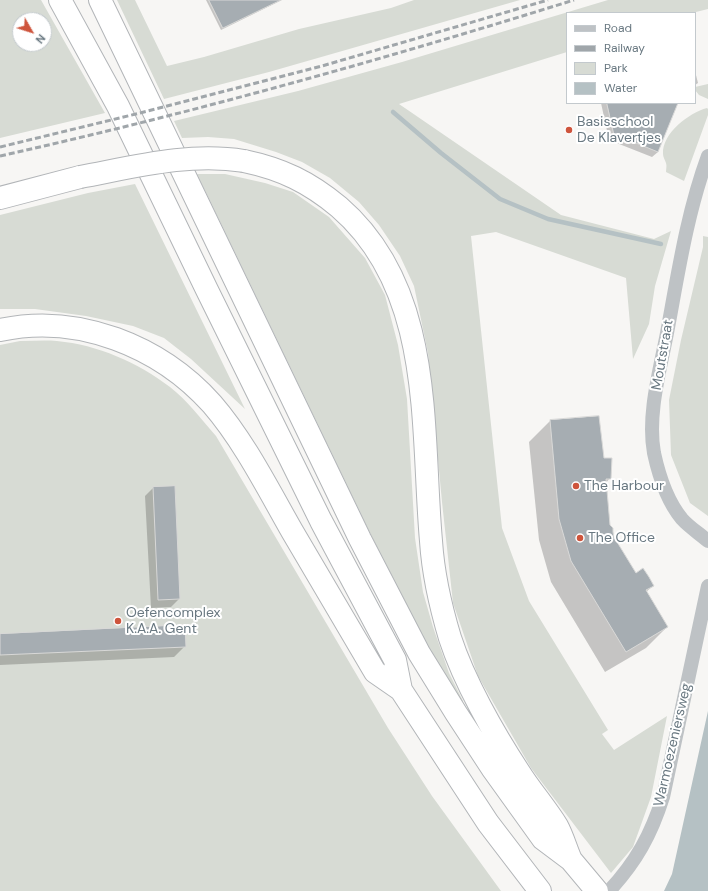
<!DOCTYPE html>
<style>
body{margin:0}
#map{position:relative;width:708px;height:891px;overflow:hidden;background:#f7f6f4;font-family:"DM Sans",sans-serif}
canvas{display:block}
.legend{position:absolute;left:566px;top:12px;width:130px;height:92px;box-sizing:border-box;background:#fff;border:1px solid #c3c9cd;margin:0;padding:5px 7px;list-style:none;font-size:12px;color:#697881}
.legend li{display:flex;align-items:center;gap:8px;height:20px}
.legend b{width:20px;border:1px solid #c3c9cd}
.north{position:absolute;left:12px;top:12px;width:40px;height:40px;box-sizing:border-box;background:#fff;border:1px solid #c3c9cd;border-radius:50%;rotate:129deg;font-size:11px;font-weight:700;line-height:16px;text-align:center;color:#697881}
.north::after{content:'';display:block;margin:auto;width:14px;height:18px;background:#ce543c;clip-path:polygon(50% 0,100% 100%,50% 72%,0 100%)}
</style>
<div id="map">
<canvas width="708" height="891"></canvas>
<ul class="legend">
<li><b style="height:5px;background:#bec2c5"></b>Road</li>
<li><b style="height:5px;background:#a0a6aa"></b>Railway</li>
<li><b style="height:11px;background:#d7dbd4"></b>Park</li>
<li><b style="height:11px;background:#b5c1c4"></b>Water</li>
</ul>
<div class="north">N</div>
</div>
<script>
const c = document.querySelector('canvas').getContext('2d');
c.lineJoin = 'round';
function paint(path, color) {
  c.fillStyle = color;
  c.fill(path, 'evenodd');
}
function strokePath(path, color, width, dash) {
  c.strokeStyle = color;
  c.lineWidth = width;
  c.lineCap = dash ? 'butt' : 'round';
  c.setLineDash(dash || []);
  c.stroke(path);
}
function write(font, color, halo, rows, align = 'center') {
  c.font = font + ' "DM Sans",sans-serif';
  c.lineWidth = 4;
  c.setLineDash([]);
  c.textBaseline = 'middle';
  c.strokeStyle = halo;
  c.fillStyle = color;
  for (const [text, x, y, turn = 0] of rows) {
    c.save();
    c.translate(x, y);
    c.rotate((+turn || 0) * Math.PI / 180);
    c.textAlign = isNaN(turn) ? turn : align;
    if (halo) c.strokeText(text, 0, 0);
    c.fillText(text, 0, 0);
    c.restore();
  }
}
paint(new Path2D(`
 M0,0H41L105,113L0,138ZM20,20H44V44H20Z
 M117,0H135L167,66L204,57L299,29L391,8L414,0H520L269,72L164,99Z
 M608,0H708V9L692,13H567V52L399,104L561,215L654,239L671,231L655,286L649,324L633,359L626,278L496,232L471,236L502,528L529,601L608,730L602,734L614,750L667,716L651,797L633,847L611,873L531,768L478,676L453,603L442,502L428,353L414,286L400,256L379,225L359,202L330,178L302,162L276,152L234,139L208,137L182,138L174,121L298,91L402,62Z
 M708,84V99L699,95L695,90V87Z
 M707,108L708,109V115L684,181L666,172C666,169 667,166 666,163C665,160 663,157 663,154C662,133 689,113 707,108Z
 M197,174H225L265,183L293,192L329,217L365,258L385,295L398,345L407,399L415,538L423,592L433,627L449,673L463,701L460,702L430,652L428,646L370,533Z
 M135,184L245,409L191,359L164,338L133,326L86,316L35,309H0V215L88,193Z
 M703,236L708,237V516L690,503L671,455L669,400L681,340L703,247Z
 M20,341C32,341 45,340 57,341C98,345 137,362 170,387C187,400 201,419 216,436L388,728L432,796L501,891H0V345Z`), '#d7dbd4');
paint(new Path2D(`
 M708,711V891H664L672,874Z`), '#b5c1c4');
paint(new Path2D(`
 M206,0H282L221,30Z
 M695,71L698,83L695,85Z
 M601,103H677L658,152L652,157L609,140Z
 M550,421L603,459L610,478L605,484L609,526L613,537L635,574L653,586L646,592L667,627L646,648L605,672L551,582L539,540L529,442Z
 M153,488L179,599L171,607L151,608L145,496Z
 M0,635L185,646L174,657L0,665Z`), '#0003');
strokePath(new Path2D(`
 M393,112L441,153L500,199L548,219L661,244`), '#b5c1c4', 4.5);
const building = new Path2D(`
 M209,0H281L223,28Z
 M607,103H678L658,152L614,134Z
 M599,416L604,458H612L611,479H606L610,525L613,528V532L614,537L636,573L643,568L649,577L654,586L646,590L668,627L626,652L571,561L559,519L550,420Z
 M175,486L180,599L158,600L153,487Z
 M185,625L186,647L0,655V634Z`);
paint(building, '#a6adb2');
strokePath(building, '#d8d8d7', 1);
const highway = new Path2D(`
 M60,0L118,106L207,290L321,521L395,660L401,690L488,823L540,891
 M100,0L360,539L419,653L456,713L492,768L543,839L571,860L597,891
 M244,161C282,169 309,182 339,207C435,290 421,428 431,541C433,572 441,608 450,638C464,681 494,734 519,772C531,791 546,808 557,826C563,837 566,849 571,860
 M0,198L80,177
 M0,330C78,313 160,346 212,404C244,441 268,489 292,531C320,578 347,625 375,672L401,690`);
strokePath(highway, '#b2b5b8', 24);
strokePath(new Path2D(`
 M708,156C687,213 678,274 667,333C660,370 647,415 654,453C659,476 667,501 682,519C689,527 700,534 708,541
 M609,891C636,862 651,835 663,797L708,586`), '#bec2c5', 14);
strokePath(highway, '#fff', 22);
strokePath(new Path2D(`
 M0,147L140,113L322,66L548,0
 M0,156C193,113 385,59 574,0`), '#a0a6aa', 3, [6, 3]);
const highwayBridge = new Path2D(`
 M80,177C134,167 189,152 244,161`);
strokePath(highwayBridge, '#b2b5b8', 24, []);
strokePath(highwayBridge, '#fff', 22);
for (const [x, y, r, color] of [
 [569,130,4,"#ce543c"],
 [576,486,4,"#ce543c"],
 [580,538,4,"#ce543c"],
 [118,621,4,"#ce543c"]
]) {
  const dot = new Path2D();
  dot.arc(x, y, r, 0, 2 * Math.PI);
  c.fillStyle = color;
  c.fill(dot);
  strokePath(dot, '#fff', 1.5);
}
write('14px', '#697881', '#fff', [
 ["Basisschool",577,122],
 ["De Klavertjes",577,138],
 ["The Harbour",584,486],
 ["The Office",588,538],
 ["Oefencomplex",126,613],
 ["K.A.A. Gent",126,629]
], 'left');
write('14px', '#697881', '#fff', [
 ["Moutstraat",663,355,-80],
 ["Warmoezeniersweg",673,745,-77]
]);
</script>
